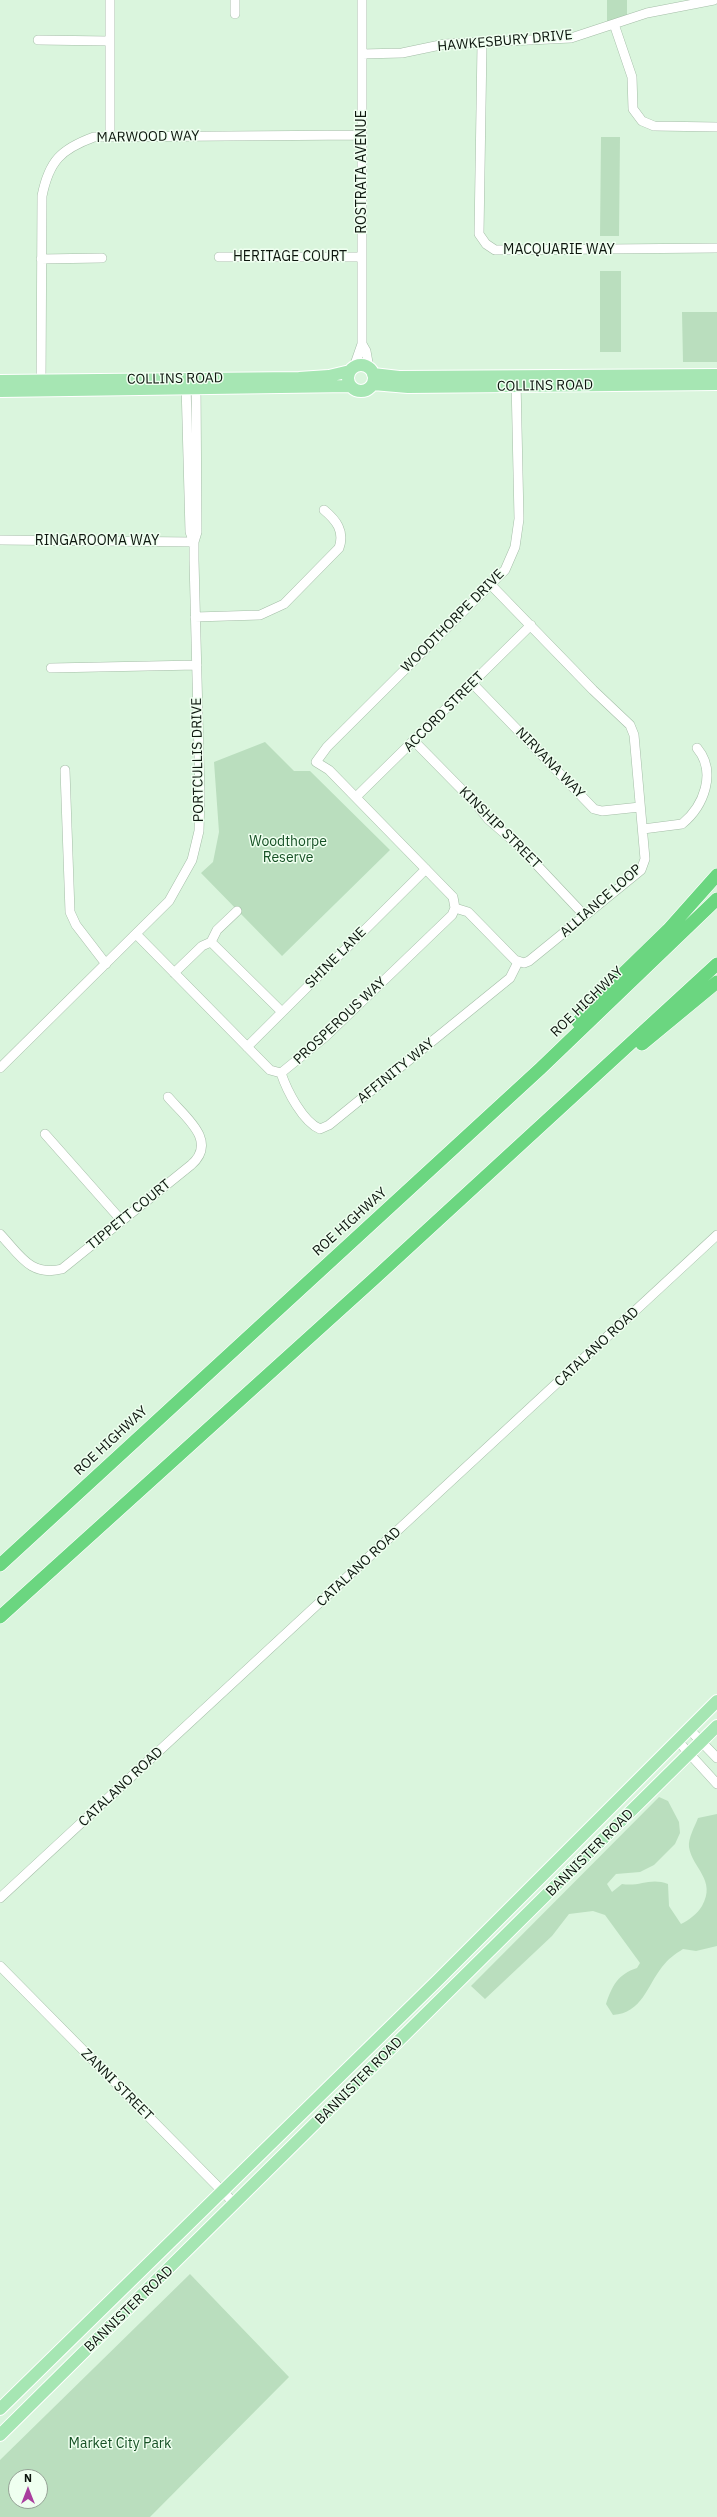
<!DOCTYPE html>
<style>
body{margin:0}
#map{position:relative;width:717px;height:2517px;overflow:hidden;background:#daf5dd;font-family:"IBM Plex Sans",sans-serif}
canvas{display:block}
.north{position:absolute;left:8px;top:2469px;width:40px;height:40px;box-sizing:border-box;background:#effff0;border:1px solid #95a296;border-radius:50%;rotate:0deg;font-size:11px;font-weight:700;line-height:16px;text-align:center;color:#0d160e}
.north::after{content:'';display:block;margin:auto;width:14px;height:18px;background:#a93e9e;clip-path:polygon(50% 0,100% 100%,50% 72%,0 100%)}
</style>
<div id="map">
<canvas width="717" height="2517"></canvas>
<div class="north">N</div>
</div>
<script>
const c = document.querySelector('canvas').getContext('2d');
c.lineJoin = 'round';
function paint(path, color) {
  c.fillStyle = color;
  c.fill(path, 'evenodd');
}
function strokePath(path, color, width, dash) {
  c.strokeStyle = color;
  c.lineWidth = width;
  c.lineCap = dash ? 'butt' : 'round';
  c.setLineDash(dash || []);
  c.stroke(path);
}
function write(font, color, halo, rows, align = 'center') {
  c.font = font + ' "IBM Plex Sans",sans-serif';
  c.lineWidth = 3;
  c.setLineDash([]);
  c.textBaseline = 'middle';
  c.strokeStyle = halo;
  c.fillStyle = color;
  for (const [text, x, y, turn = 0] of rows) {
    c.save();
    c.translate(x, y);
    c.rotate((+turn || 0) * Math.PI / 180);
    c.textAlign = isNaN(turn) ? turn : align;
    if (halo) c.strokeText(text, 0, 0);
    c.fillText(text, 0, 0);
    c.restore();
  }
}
paint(new Path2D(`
 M607,0H627V17L607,25Z
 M601,137H620L619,236H600Z
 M600,271H621V352H600Z
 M682,312H717V362H683Z
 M265,742L294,771H310L390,850L282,956L201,873L213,862L219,832L214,762Z
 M659,1797L668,1801L679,1822L680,1833L675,1844L654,1865L640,1872L616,1874L607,1884L612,1892L622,1884C640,1887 650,1877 668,1884L669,1906L681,1924C689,1920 697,1914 702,1906C717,1880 692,1868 689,1847C688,1838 695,1826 698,1818L717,1814V1946L696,1951L683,1949C675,1954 668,1959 662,1967C647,1986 642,2013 613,2015L606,2004C612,1986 618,1974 637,1968L640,1963L605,1915L593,1911L569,1914L552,1936L485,1999L471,1986Z
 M190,2274L289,2377L150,2517H0V2460ZM16,2477H40V2501H16Z`), '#badebe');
const minor = new Path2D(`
 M110,0V137
 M235,0V14
 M614,24L632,77L633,109L642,121L654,126L717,127
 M38,40L109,41
 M482,44L479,234L486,244L495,250L717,248
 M362,54L402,53L445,44L571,38L647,13L714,0
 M219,257H362
 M41,259L102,258
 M362,344L366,351L369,368
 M354,367L362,344V0
 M41,386L42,196C49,161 61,149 94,137L362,135
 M0,540L194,542
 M194,542L197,532L196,382
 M491,585L593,690L630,725L634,735L645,859L641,870L529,961L524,963L515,960L468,912L455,908L453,897L329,770L316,762L327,747L505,570L515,547L519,519L516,380
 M195,617L260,615L284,604L339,548C345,531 336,520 324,510
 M51,668L197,665
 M473,684L594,809L602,811L640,807
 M414,741L476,804L488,819L518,845L585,916
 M65,770L70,912L76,925L106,964
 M356,797L531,625
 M643,829L682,824C704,806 717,772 697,748
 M136,934L270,1070L281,1073L325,1037L452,915L455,908
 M211,942L282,1012
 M174,973L202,946L211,942L217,930L237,911
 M247,1047L426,869
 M0,1068L169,901L192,860L199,831L200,795L194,560V542L190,532L186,384
 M281,1073C287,1091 303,1122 320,1129L329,1125L510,978L518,962
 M45,1134L122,1221
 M0,1234C20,1255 30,1277 62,1269L191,1165C219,1141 184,1116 168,1097
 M689,1729L717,1758
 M677,1740L717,1784
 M0,1898L717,1235
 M0,1966L235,2204`);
const major = new Path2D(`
 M348 378a13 13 0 1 1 26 0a13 13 0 1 1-26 0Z
 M373,374L399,377L717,375
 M0,381L299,378L329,376L350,371
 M373,384L408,387L717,384
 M0,391L350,386
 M0,2409L438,1980L717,1701
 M0,2435L717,1726`);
const highway = new Path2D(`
 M578,1022L596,1000L668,930L717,875
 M642,1044L717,982
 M0,1565L541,1068L717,899
 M0,1617L375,1278L717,964`);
strokePath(minor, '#a4bda7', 10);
strokePath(major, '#fff', 14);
strokePath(highway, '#fff', 14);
strokePath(minor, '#fff', 9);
strokePath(major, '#a6e6b3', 12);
strokePath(highway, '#6bd680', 13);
write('14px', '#0d160e', '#effff0', [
 ["HAWKESBURY DRIVE",505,41,-5],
 ["MARWOOD WAY",148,137,-1],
 ["ROSTRATA AVENUE",362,172,-90],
 ["MACQUARIE WAY",559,250],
 ["HERITAGE COURT",290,257],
 ["COLLINS ROAD",175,379,-1],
 ["COLLINS ROAD",545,386,-1],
 ["RINGAROOMA WAY",97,541],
 ["WOODTHORPE DRIVE",453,621,-45],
 ["ACCORD STREET",444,712,-45],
 ["PORTCULLIS DRIVE",198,760,-91],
 ["NIRVANA WAY",550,763,46],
 ["KINSHIP STREET",500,828,45],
 ["ALLIANCE LOOP",601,901,-41],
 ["SHINE LANE",336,958,-45],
 ["ROE HIGHWAY",587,1002,-44],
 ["PROSPEROUS WAY",340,1021,-43],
 ["AFFINITY WAY",396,1071,-39],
 ["TIPPETT COURT",129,1215,-39],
 ["ROE HIGHWAY",350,1222,-42],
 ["CATALANO ROAD",597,1347,-43],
 ["ROE HIGHWAY",111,1441,-43],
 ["CATALANO ROAD",359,1567,-43],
 ["CATALANO ROAD",121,1787,-43],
 ["BANNISTER ROAD",590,1853,-45],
 ["BANNISTER ROAD",359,2081,-45],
 ["ZANNI STREET",117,2085,45],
 ["BANNISTER ROAD",129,2309,-44]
]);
write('14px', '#155024', '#effff0', [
 ["Woodthorpe",288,842],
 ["Reserve",288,858],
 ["Market City Park",120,2444]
]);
</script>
